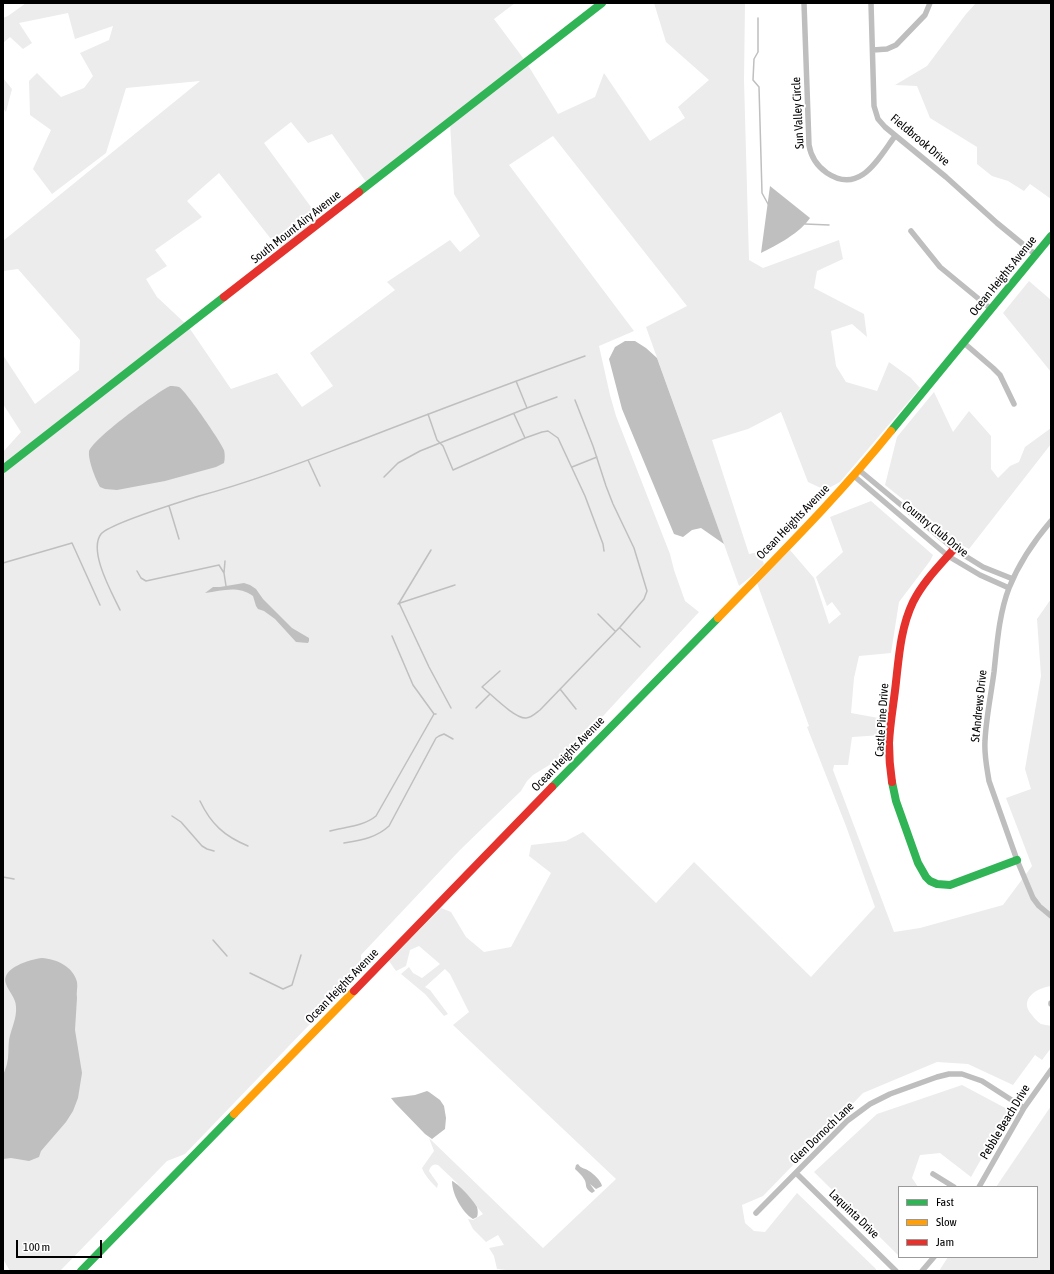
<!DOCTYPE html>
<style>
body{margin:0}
#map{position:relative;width:1054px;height:1274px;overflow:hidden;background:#fff;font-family:"Asap Condensed",sans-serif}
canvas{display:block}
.frame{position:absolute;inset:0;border:4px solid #000;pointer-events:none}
.legend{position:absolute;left:898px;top:1186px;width:140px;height:72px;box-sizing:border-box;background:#fff;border:1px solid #999;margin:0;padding:5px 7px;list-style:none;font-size:12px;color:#000}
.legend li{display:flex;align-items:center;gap:8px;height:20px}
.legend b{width:20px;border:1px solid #999}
.scale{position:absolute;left:16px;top:1240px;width:86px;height:18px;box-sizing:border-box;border:2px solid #000;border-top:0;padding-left:5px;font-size:12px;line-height:14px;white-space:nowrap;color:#000;-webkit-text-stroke:3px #fff;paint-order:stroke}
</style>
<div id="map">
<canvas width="1054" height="1274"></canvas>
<div class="frame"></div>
<ul class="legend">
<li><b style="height:5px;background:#30b455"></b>Fast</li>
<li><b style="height:5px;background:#ff9f0a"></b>Slow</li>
<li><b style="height:5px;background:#e5322d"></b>Jam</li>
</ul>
<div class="scale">100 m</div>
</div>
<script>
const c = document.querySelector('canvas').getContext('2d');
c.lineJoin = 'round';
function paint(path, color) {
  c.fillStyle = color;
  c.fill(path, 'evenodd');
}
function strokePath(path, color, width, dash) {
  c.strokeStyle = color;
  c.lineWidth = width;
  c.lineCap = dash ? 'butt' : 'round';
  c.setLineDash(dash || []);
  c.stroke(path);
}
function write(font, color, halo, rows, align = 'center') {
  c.font = font + ' "Asap Condensed",sans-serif';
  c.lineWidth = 4;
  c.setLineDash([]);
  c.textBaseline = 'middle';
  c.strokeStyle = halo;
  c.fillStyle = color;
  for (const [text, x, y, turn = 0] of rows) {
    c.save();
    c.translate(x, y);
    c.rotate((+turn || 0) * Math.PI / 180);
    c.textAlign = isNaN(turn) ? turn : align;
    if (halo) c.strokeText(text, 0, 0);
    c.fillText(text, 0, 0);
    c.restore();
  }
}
paint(new Path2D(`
 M26,3H515L494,19L526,62L558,114L595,97L604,73L650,141L685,118L678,107L709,80L666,42L654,3H745L744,80L749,260L763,268L839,240L843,259L817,271L814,288L864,314L867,337L852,324L831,331L836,366L846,382L877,391L889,362L911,378L920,388L840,482L825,490L808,482L781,412L748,429L712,440L749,554L759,552L764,564C756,573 748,579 739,586L646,327L687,306L553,136L509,165L634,331L599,346L610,395L616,416L670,554L674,570L685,601L699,612L569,753L533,775L527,781L521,791L460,850L361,955V971L185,1154L167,1161L60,1271H10L3,1259V452L21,432L3,404V355L35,404L79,370L80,340L18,269L3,271V241L200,81L126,88L106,153L52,194L33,169L51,130L30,115L29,81L37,73L61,97L84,88L93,76L80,53L109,40L113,26L75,39L68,13L19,23L32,43L23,49L10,37L3,43V18L8,16ZM291,122L308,143L332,134L369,186L450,122L454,194L480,236L460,252L450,240L387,282L395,290L310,353L333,386L302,407L277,373L231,389L188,326L157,297L146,279L167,266L155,250L202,217L187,201L219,173L282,253L322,222L264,143Z
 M976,3H1051V199L1030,184L1024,191L1008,181L992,176L977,164V147L930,118L917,86L895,85L927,66L966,14Z
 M3,78L12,89L6,112L3,108Z
 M1029,281L1051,300V372L1003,313Z
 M934,392L953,432L969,411L991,436V469L998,478L1010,466L1019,462L1025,447L1051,428V444L969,549L956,542L885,485L897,437Z
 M871,501L933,555L930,561L899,602L891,653L859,656L854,678L851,713L884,719L882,735L852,737L848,765H834L833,770L894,932L920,928L1003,905L1032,866L1006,798L1031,789L1025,769L1041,676L1037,619L1051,599V986C1036,988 1018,1000 1032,1015C1034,1018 1038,1022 1041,1024C1044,1025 1048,1025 1051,1026V1048L1042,1060L1035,1055L1013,1085L968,1064L937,1062L863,1093L763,1196L742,1205L745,1223L754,1231L765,1232L797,1193L875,1268L877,1271H506V1270L497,1269L494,1256L489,1248L504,1245L498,1235L486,1242L473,1229L468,1219L473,1220L483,1214L457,1183L438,1165C433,1163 430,1167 429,1171L438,1184L437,1188C431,1182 425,1176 422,1168L434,1151L429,1138L543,1248L616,1179L453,1025L469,1012L450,974L445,969L425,987L430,990L448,1014L444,1016L425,994L401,974L409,967L413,973L422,978L440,964L419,946L410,950L406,966L396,971L389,961L441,908L451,912L466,937L484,952L511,947L551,873L529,856L531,845L566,841L583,832L656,903L694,862L811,977L875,907L846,826L807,727L809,726L757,583L790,550L814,578L829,624L841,614L832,602L827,606L816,577L843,552L830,517Z
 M962,1085L1009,1110L971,1177L940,1153L920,1155L912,1178L918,1187H899V1256L814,1172L877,1114Z
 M1051,1106V1271H939L948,1257H1037V1187H996Z`), '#ececec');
paint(new Path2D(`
 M770,186L810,218C801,232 776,246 761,253Z
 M625,341H635L646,348L657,358L724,544L701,528L692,530L683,537L674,534L622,409L609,359L615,347Z
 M170,386C173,386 176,386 179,387C186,391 221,442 224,450C225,454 225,459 224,463L216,467L165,481L117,490L105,489L100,487C96,480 88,460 89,452C91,440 157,392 170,386Z
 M244,583L250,585L256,589L263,599L292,628L309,638V641L308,643L296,642L275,619L264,611L258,609L256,606L253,596C237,585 222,591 205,593L213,587H220Z
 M42,958C56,959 73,966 77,982C78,987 76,993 77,998L75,1030L82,1073L78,1098L73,1111L66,1122L41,1151L39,1157L29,1161L11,1158L3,1159V1076C4,1072 6,1068 7,1064C9,1056 8,1048 9,1040C11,1029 17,1018 16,1007C16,998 9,992 6,984C0,968 31,959 42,958Z
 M427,1091L429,1092L440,1100L444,1106L446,1118L445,1129L432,1139L425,1134L395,1103L391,1098L415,1095Z
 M578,1164C581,1169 585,1168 589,1171C594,1174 601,1181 602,1186L596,1189L590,1184L595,1191L592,1193C583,1187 588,1185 584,1179C582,1175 578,1172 575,1169L576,1165Z
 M452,1181C458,1183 474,1201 477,1207C478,1211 478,1214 477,1217L473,1219C462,1212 452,1194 452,1181Z`), '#bfbfbf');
strokePath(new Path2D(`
 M758,18V52L754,59L753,80L759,87L762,193L768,204
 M805,224L829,225
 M516,381L527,408
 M428,414L437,440L443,446L453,470L525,438L542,432L548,431L558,438L585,496L603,544L604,551
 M514,414L525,438
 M308,460L320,486
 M572,467L597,457
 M384,477L398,463L420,451L527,408L557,397
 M169,506L179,539
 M3,563L72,543L100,605
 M137,571L141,578L146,581L219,565L224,573L226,586
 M224,573L225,561
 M399,603L431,550
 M400,603L455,585
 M398,604L399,603L429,667L451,708
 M120,610C112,593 88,551 101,534C109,524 183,501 199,496C255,481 308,460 361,440C436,411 510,383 585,356
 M598,614L615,631
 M620,628L640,647
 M392,636L413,685L434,714H436
 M500,671L482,687C491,694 515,719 526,718C531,718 536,713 540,710L620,627L644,599L647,591L634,548L613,504L606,486L593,446L575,400
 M560,689L576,709
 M476,708L490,694
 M200,801C211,824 224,836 248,846
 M172,816L181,822L202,846L207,849L214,851
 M330,831C345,827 364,826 376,816L434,714
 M344,843C361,840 376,838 389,826L436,738L439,736L444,734L453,739
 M3,877L14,879
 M213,940L227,956
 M250,973L283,989L292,985L301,955`), '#bfbfbf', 1.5);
strokePath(new Path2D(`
 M804,3L809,145C811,158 817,166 827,173C860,195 878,159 895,136
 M871,3L874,106L878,119L885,127L946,177L997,223L1036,255
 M873,50L887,49L896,45L925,15L930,3
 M911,231L940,267L991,309
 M964,343L993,368L1000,375L1014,404
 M859,470L954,549L983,567L1013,579
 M854,476L948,556L980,575L1009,588
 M1051,521C1034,541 1019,563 1009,588C999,614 997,644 994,672C991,695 986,718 985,741C984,755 987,768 989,781L1017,860L1033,898L1039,906L1051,916
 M1051,1003V1004
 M796,1173L896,1271
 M933,1174L954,1187
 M979,1187L1024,1108L1051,1070
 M756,1213L847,1121L870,1104L890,1094L937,1077L949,1074H962L982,1081L1024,1108
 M922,1271L934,1257`), '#bebebe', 5.5);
strokePath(new Path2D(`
 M359,192L602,3
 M891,431L1051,236
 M3,469L224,297
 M892,782L896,801L918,863L926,877L930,881L937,884L950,885L1017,860
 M552,787L718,618
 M81,1271L234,1114`), '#30b455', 8);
strokePath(new Path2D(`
 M718,618C777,557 838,497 891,431
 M234,1114L354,991`), '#ff9f0a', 8);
strokePath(new Path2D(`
 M224,297L359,192
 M892,782C890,769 889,756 889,743C890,722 894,702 896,682C899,655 901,627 913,602C923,582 939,566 954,549
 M354,991L552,787`), '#e5322d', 8);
write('12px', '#000', '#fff', [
 ["Sun Valley Circle",798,113,-93],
 ["Fieldbrook Drive",920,140,40],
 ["South Mount Airy Avenue",296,227,-38],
 ["Ocean Heights Avenue",1003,276,-51],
 ["Ocean Heights Avenue",793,522,-46],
 ["Country Club Drive",935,529,39],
 ["St Andrews Drive",979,706,-84],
 ["Castle Pine Drive",882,720,-86],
 ["Ocean Heights Avenue",568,754,-46],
 ["Ocean Heights Avenue",342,986,-46],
 ["Pebble Beach Drive",1005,1122,-59],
 ["Glen Dornoch Lane",822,1133,-44],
 ["Laquinta Drive",854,1214,44]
]);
</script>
